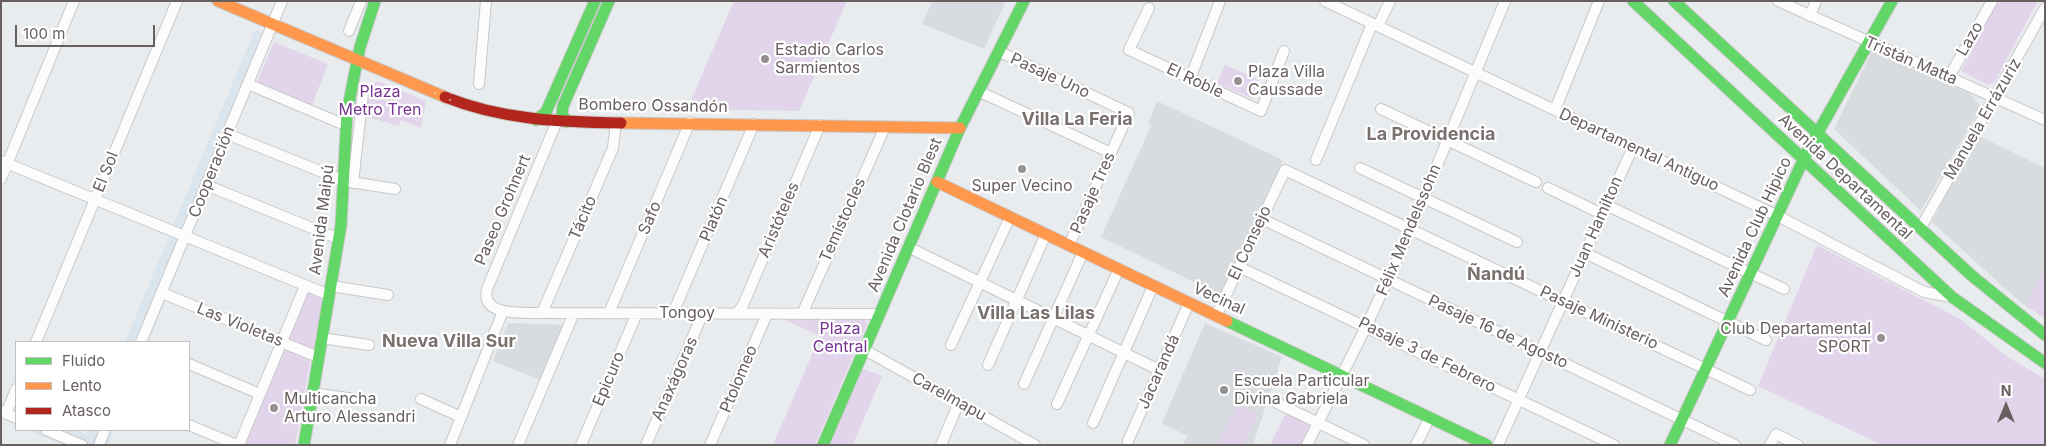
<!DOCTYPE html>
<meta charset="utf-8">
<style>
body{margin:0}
#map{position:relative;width:2046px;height:446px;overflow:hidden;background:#e9ecee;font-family:Inter,sans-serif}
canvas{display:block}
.frame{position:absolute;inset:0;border:2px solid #68605e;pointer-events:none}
.legend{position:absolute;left:15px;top:341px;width:175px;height:90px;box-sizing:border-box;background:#fff;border:1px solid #c3bfbf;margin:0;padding:6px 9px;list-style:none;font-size:15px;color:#68605e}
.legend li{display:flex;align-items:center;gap:10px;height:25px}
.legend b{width:25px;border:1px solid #c3bfbf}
.north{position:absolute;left:1981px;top:381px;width:50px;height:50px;-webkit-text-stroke:4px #fff;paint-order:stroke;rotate:0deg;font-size:14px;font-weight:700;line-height:20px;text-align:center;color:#68605e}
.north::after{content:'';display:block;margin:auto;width:18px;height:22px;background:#68605e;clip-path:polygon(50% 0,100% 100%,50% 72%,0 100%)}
.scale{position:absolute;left:15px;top:25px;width:140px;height:22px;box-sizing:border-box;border:2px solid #68605e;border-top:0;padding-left:6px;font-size:15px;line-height:18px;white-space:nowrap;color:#68605e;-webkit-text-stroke:4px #fff;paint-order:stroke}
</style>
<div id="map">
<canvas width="2046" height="446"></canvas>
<div class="frame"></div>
<ul class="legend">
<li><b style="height:6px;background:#63d668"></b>Fluido</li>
<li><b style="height:6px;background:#ff974d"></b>Lento</li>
<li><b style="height:6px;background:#b3261e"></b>Atasco</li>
</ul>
<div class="north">N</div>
<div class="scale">100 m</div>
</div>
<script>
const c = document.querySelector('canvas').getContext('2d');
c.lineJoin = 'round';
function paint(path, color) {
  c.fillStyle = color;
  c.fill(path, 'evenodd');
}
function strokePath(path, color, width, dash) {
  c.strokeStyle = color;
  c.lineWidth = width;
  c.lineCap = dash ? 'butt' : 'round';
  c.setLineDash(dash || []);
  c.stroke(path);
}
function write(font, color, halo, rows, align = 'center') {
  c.font = font + ' Inter,sans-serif';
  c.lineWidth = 4.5;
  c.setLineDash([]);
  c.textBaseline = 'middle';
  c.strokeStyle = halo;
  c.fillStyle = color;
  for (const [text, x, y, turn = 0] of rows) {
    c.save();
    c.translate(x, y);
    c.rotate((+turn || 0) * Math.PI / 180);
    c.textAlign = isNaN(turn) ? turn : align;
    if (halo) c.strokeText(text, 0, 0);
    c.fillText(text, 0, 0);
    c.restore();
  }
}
paint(new Path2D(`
 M255,29L272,36L149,342H125Z
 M27,430H74L86,434L88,430H114L108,445H63Z`), '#dbe5ee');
paint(new Path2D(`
 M1872,51L1969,93L1979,104V110L1921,211L1834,129Z
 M1157,101L1283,160L1221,295L1101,237L1151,126L1148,124Z
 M1977,135L2045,168V318L2020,302L1932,222Z`), '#d9dcde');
paint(new Path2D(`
 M932,1H1006L984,49L922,24Z
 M508,323L565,325L543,381L493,361Z
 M1205,323L1282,357L1253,445H1183L1187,436L1162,423Z`), '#d8dce0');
paint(new Path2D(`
 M734,1H847L799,111L687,109Z
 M1998,1H2038L1994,83L1988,85L1961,71Z
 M274,42L328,64L312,105L257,82Z
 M1225,65L1259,80L1251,98L1217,83Z
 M378,81L426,101L421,128L401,120L399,126L358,114L363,90Z
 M1817,245L1960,319L2008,357L2045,379V445H1882L1758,386Z
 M2045,268V318L2026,306Z
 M305,290L323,297L313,353L286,341Z
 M864,318L867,324L815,445H773L820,336L783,319Z
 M282,347L311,357L295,445H244Z
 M861,368L882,376L853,445H829Z
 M1238,404L1258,415L1243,445H1223L1218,442Z
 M1286,413L1311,425L1301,445H1270Z`), '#e2d5eb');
const street = new Path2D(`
 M1325,1L1778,216L1924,292L1952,297
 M1778,1L2045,120
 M1149,8L1129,50L1261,111L1284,51
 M1810,16L1816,1
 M1378,26L1390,1
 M349,31L361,1
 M998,51L1129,113L1069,245
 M1949,77L1992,1
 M1190,79L1220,1
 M248,84L340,123
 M479,84L486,1
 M978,91L1111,153
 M1381,109L1536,182
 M1555,110L1599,1
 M557,121L487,289C481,318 524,312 542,313L879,314
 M227,134L345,181L395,189
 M1316,160L1372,24
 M1,161L329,295
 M1360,168L1517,242
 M1,179L74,1
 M353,183L363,93
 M206,185L339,239
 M1548,188L1602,214
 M1606,205L1784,289
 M1262,219L1735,445
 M1920,229L2045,8
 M908,247L1159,370
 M1585,253L1766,340
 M1239,267L1614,445
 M331,286L388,295
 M162,293L318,357
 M542,313L613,148L616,122
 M609,313L690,122
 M673,313L754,124
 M737,313L743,305L820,125
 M802,314L885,127
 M1216,316L1285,170L1750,390
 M321,338L369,345
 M36,342L177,1
 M141,342L282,1
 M951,345L1010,217
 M863,349L1035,445
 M189,364L260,394
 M988,365L1046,234
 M1024,384L1083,252
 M312,393L362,400
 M421,399L461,417
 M1277,403L1364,445
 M1057,404L1119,269
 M1,411L16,418
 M6,414L16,389
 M1093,423L1153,286
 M189,425L237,445
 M46,430L82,445
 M1128,441L1189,303
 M99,445L105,430
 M239,445L305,286
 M450,445L503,311
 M518,445L574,313
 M581,445L637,313
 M646,445L703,313
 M710,445L767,314
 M941,445L959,402
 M1307,445L1366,327L1410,231L1505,1
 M1416,445L1430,417
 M1498,445L1633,147
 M1770,445L1776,434L1798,445`);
const fast = new Path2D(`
 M1633,1L1952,297L2045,363
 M1674,1L1971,275L2045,335
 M536,120L546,112L595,1
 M567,122L562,114L563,106L609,1
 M1227,321L1487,445
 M304,445L341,225L347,112L360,47L375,1
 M823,445L960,128L1024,1
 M1670,445L1808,150L1892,1`);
const slow = new Path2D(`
 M218,1L445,97
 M621,123L960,128
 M937,182L1227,321`);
const jam = new Path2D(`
 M445,97C502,120 561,122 621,123`);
strokePath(street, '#c9c8c9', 12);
strokePath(fast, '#c9c8c8', 13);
strokePath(slow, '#c9c8c8', 13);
strokePath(jam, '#c9c8c8', 13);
strokePath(street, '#fcfcfc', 10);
strokePath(fast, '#63d668', 11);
strokePath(slow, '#ff974d', 11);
strokePath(jam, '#b3261e', 11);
strokePath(new Path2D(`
 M372,445L434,103L448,1
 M389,445L452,89L464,1`), '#e2e3e3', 2.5, [1, 6]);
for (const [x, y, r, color] of [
 [765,59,5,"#959190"],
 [1238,81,5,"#959190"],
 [1022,169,5,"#959190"],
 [1881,338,5,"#959190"],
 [1224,390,5,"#959190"],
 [274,408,5,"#959190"]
]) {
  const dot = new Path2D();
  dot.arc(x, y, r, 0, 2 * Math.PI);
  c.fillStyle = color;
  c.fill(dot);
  strokePath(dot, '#fff', 2);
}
write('16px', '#68605e', '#fff', [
 ["Lazo",1970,39,-60],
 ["Tristán Matta",1911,61,23],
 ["Pasaje Uno",1050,76,25],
 ["El Roble",1195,81,25],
 ["Bombero Ossandón",653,106,1],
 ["Manuela Errázuriz",1983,119,-60],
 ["Departamental Antiguo",1639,150,25],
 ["El Sol",106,172,-68],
 ["Cooperación",212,172,-68],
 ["Avenida Departamental",1845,177,43],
 ["Pasaje Tres",1093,193,-66],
 ["Paseo Grohnert",503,210,-67],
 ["Avenida Clotario Blest",905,215,-67],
 ["Tácito",583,218,-67],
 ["Safo",650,218,-67],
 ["Platón",714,219,-67],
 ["Avenida Maipú",322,220,-83],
 ["Aristóteles",779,220,-67],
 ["Temístocles",843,220,-66],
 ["Juan Hamilton",1596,227,-66],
 ["Avenida Club Hípico",1755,227,-65],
 ["Félix Mendelssohn",1409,230,-67],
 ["El Consejo",1250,243,-65],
 ["Vecinal",1219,299,25],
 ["Tongoy",687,313],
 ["Pasaje Ministerio",1599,318,25],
 ["Las Violetas",240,325,22],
 ["Pasaje 16 de Agosto",1498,332,25],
 ["Pasaje 3 de Febrero",1427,355,26],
 ["Jacarandá",1159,372,-66],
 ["Epicuro",609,379,-67],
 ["Anaxágoras",675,379,-66],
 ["Ptolomeo",739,379,-67],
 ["Carelmapu",949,397,29]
]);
write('16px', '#68605e', '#fff', [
 ["Estadio Carlos",775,50],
 ["Sarmientos",775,68],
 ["Plaza Villa",1248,72],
 ["Caussade",1248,90],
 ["Super Vecino",1022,186,"center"],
 ["Club Departamental",1871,329,"right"],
 ["SPORT",1871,347,"right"],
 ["Escuela Particular",1234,381],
 ["Divina Gabriela",1234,399],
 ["Multicancha",284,399],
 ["Arturo Alessandri",284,417]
], 'left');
write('16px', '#773391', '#fff', [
 ["Plaza",380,92],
 ["Metro Tren",380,110],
 ["Plaza",840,329],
 ["Central",840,347]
]);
write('bold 18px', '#7a716f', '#fff', [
 ["Villa La Feria",1077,120],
 ["La Providencia",1431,135],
 ["Ñandú",1496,275],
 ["Villa Las Lilas",1036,314],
 ["Nueva Villa Sur",449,342]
]);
</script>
